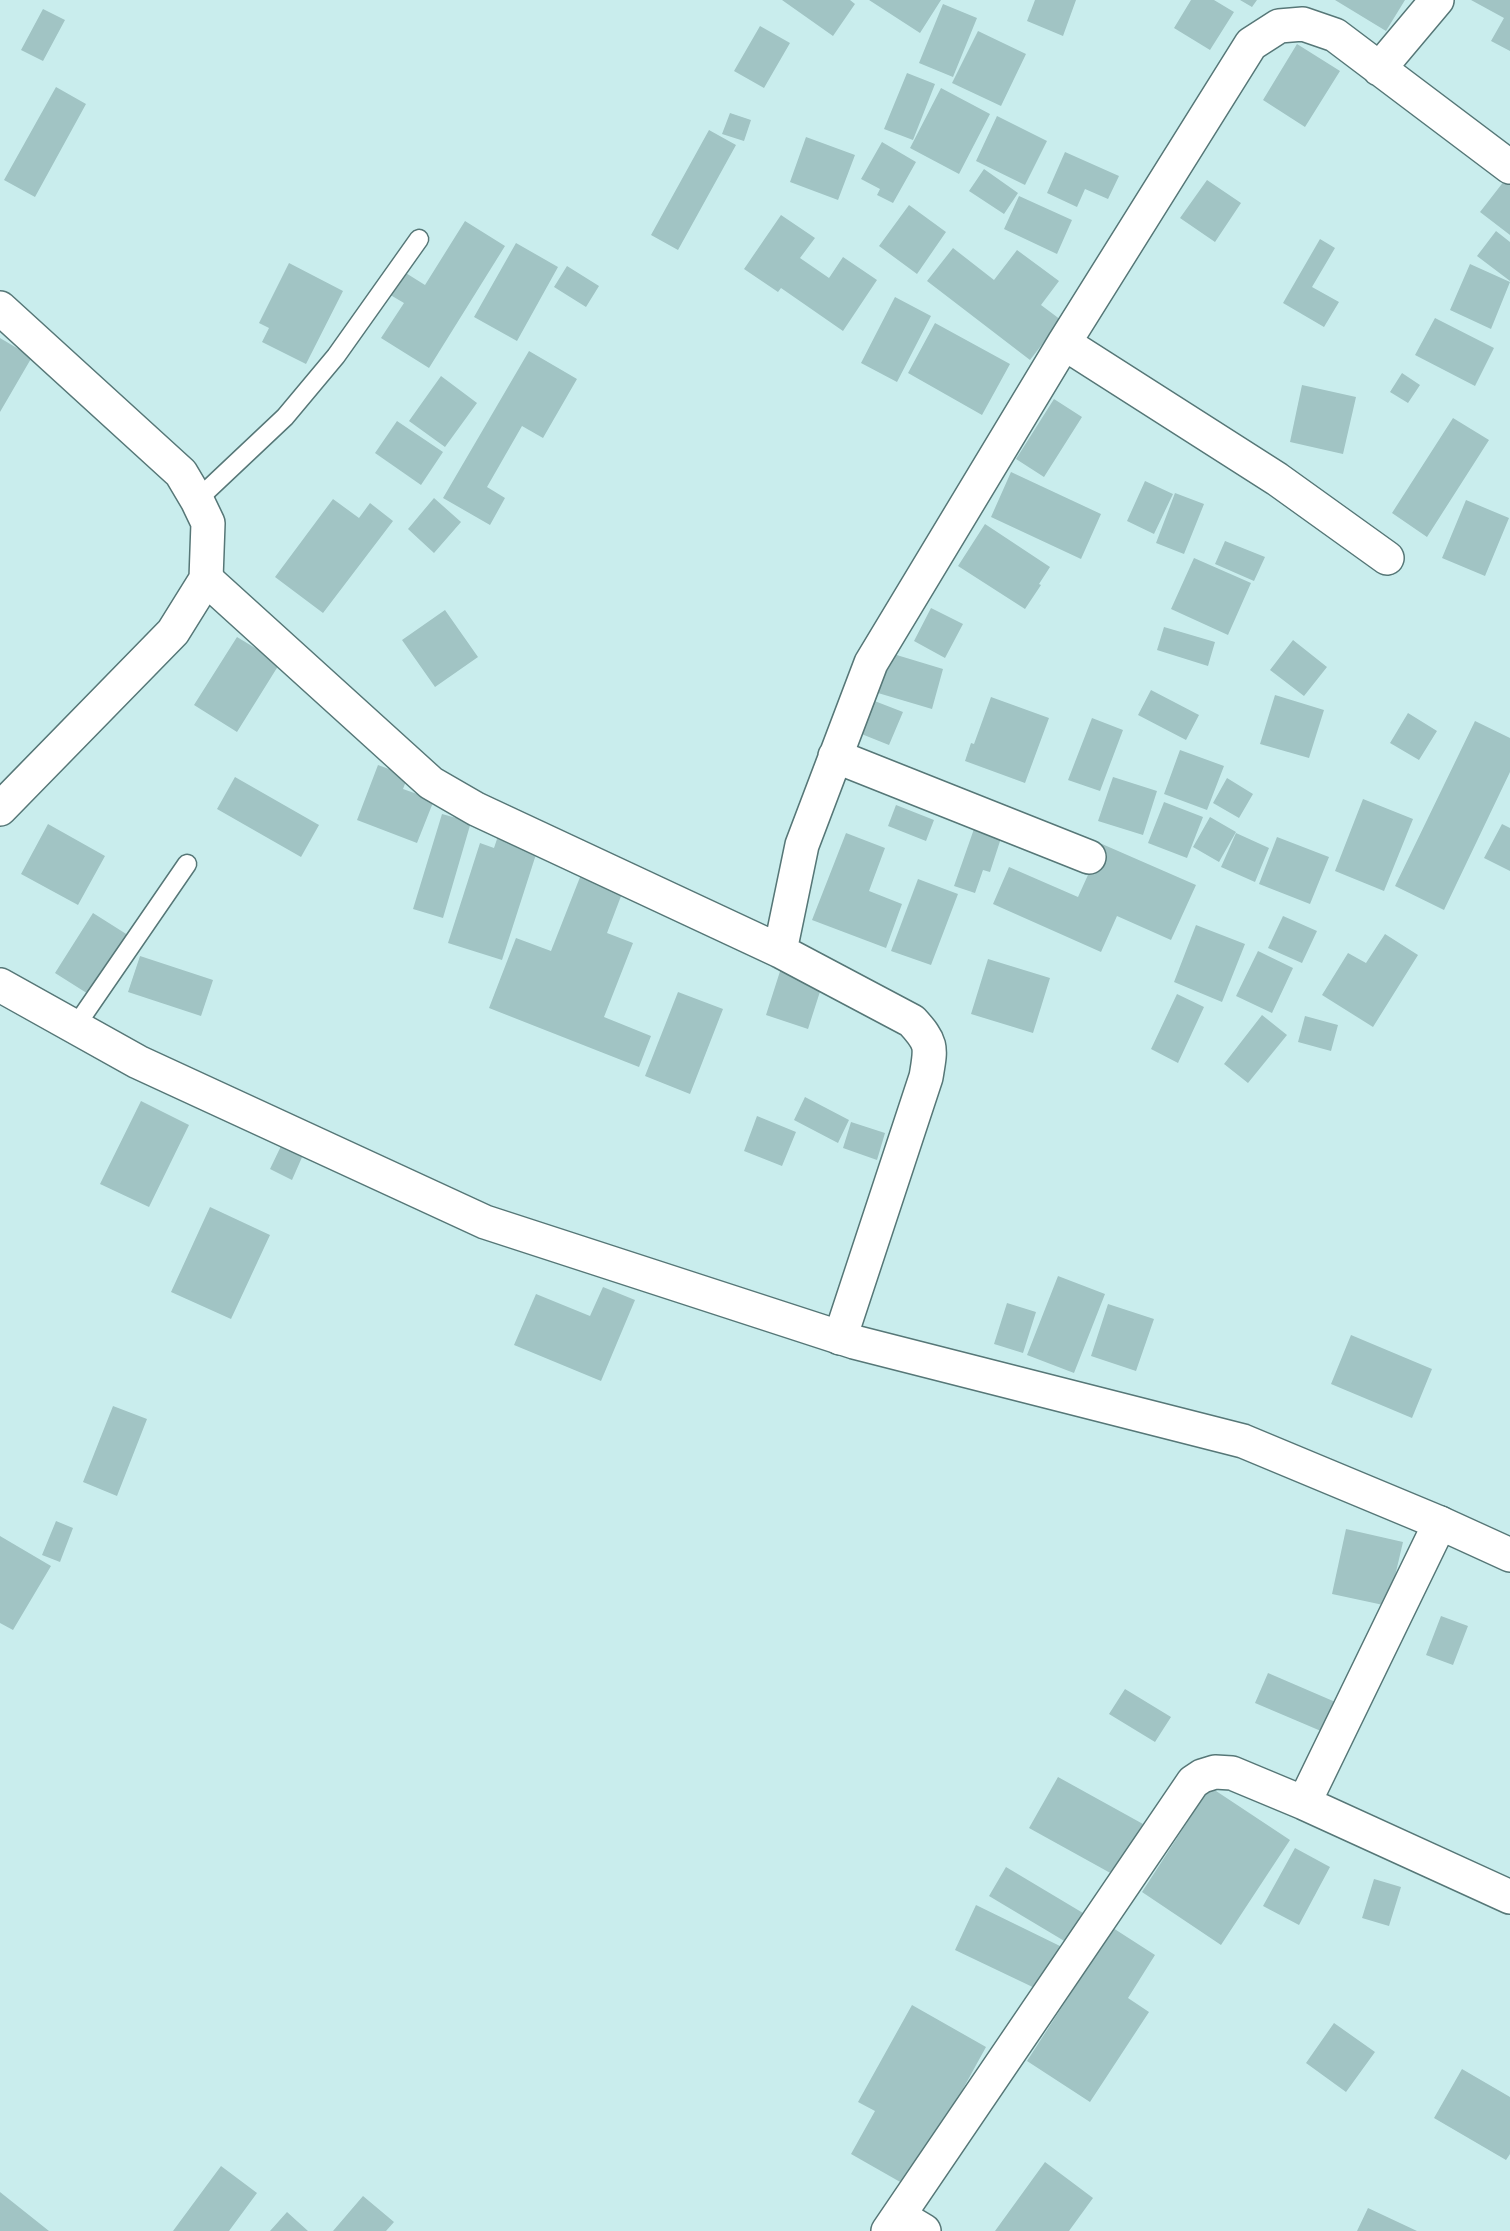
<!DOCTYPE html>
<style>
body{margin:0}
canvas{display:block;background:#c9eded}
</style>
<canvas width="1510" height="2231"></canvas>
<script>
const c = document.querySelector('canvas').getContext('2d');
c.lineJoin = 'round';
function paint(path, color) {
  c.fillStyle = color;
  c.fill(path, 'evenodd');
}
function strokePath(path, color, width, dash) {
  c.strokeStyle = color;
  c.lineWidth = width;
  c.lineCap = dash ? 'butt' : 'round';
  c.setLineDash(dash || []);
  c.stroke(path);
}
paint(new Path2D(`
 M782,0H850L855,4L833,36Z
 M869,0H941L920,33Z
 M1035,0H1076L1063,36L1027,21Z
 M1191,0H1214L1234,12L1210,50L1174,28Z
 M1240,0H1257L1252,7Z
 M1335,0H1405L1386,31Z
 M1471,0H1510V51L1491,41L1504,18Z
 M943,4L977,18L953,77L919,63Z
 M43,9L65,20L43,61L21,50Z
 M760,26L790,43L764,88L734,71Z
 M978,31L1026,54L1001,106L952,83Z
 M1297,44L1340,71L1305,127L1263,100Z
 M907,73L935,84L913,140L884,129Z
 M56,87L86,104L35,197L4,180Z
 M941,88L990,114L959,174L910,148Z
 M730,113L751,120L744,141L722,134Z
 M997,116L1047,141L1025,185L976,161Z
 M709,130L736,145L678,250L651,235Z
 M806,137L855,155L838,200L790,182Z
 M882,142L916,162L893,203L877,195L880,189L861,179Z
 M1065,152L1119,176L1108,199L1085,189L1077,207L1047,193Z
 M984,169L1018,193L1004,214L969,191Z
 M1508,176L1510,178V235L1480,212Z
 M1207,180L1241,203L1215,242L1180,218Z
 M1019,196L1072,220L1057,254L1004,229Z
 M909,205L946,232L917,274L879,246Z
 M781,215L815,238L800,258L829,278L843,257L877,280L843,331L781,288L778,292L744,269Z
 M465,221L505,246L429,368L381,338L404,303L387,293L401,270L425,285Z
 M1496,231L1510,242V281L1477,256Z
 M1320,239L1335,248L1312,287L1339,302L1324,327L1283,303Z
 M516,243L558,267L517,341L474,317Z
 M953,248L994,280L1017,250L1059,281L1041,305L1061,320L1030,360L927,281Z
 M289,263L343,291L306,364L262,342L269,328L259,323Z
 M1470,264L1510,282L1491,329L1450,310Z
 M567,266L599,286L586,307L554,287Z
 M895,297L931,316L897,382L861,363Z
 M1435,318L1494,348L1475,386L1415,355Z
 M935,323L1010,364L982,415L908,373Z
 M0,338L32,357L0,412Z
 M529,351L577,379L543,438L522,426L487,487L505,498L490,525L443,498Z
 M1402,373L1420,385L1408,403L1390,392Z
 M441,376L477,403L445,447L409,421Z
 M1302,385L1356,397L1343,454L1290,442Z
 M1054,399L1082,417L1044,477L1016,459Z
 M1453,418L1489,440L1427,537L1392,513Z
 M397,421L443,452L421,485L375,453Z
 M1011,472L1101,514L1081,559L991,517Z
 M1145,481L1173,494L1154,534L1127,521Z
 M1175,493L1204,504L1184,554L1156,543Z
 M434,498L461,522L434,553L408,529Z
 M333,499L359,518L370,503L393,521L323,613L275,577Z
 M1466,500L1509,518L1485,576L1442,558Z
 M985,524L1050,567L1039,584L1041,585L1025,609L958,566Z
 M1225,541L1265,557L1254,581L1215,564Z
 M1194,558L1251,583L1228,635L1171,609Z
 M931,608L963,624L945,658L914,641Z
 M445,610L478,657L435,687L402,640Z
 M1164,627L1215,642L1208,666L1157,650Z
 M237,637L280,663L237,732L194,705Z
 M1293,640L1327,667L1304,696L1270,670Z
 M890,653L943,669L932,709L878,693Z
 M1151,690L1199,715L1186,740L1138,715Z
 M1275,695L1324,710L1309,758L1260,744Z
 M991,697L1049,718L1025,783L965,761L971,743L974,744Z
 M872,700L903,712L889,745L859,733Z
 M1408,713L1437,731L1419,760L1390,743Z
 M1092,718L1123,730L1100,791L1068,780Z
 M1475,721L1510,738V772L1444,910L1395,886Z
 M1180,750L1224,766L1207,810L1164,794Z
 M378,765L408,776L403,789L434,800L417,843L357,820Z
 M235,777L319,825L301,857L217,809Z
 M1113,777L1157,791L1143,835L1098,821Z
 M1227,778L1253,794L1239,818L1213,803Z
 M1363,799L1413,819L1384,891L1335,871Z
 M1164,802L1203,817L1187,858L1148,843Z
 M896,805L934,820L926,841L888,826Z
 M442,814L471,822L443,918L413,909Z
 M1210,817L1236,832L1219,862L1193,847Z
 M48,824L105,856L78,905L21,874Z
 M1502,824L1510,828V871L1484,858Z
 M975,826L1002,835L990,872L983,870L975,893L954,886Z
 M500,830L540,842L502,960L448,943L480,843L494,848Z
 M846,833L885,848L869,891L902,904L886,948L812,920Z
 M1236,833L1269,848L1255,882L1221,867Z
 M1277,837L1329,857L1310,904L1259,884Z
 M1102,844L1196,885L1171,940L1117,916L1101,952L993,904L1009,867L1078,897Z
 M584,867L626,883L607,933L633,943L604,1017L651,1036L639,1067L489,1008L516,938L551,951Z
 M918,879L958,894L931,965L891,951Z
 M93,913L131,937L93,997L55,973Z
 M1283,916L1317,931L1302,963L1268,948Z
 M1196,925L1245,944L1222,1002L1174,982Z
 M1385,934L1418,955L1373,1027L1322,995L1348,953L1366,963Z
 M1258,951L1293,968L1272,1013L1236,996Z
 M140,956L213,980L201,1016L128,992Z
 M988,959L1050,978L1033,1033L971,1014Z
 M783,962L825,976L808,1029L766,1015Z
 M678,992L723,1009L690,1094L645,1076Z
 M1177,994L1204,1007L1178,1063L1151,1049Z
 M1262,1015L1287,1035L1248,1083L1224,1064Z
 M1305,1016L1338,1025L1331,1051L1298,1042Z
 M805,1097L849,1120L838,1143L794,1120Z
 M141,1101L189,1125L149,1207L100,1184Z
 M757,1116L796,1132L782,1166L744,1151Z
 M851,1122L885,1133L877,1160L843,1148Z
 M282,1144L303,1155L292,1180L270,1169Z
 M210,1207L270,1235L231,1319L171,1292Z
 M1058,1276L1105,1294L1074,1373L1027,1355Z
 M603,1287L635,1300L601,1381L514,1345L536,1294L590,1316Z
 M1007,1303L1036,1312L1023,1353L994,1344Z
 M1108,1304L1154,1319L1136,1371L1091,1356Z
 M1351,1335L1432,1369L1412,1418L1331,1384Z
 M113,1406L147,1419L117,1496L83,1482Z
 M56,1521L73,1528L60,1562L42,1555Z
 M1346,1529L1403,1542L1388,1606L1332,1594Z
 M0,1536L51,1566L13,1630L0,1623Z
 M1441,1616L1468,1626L1453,1665L1426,1655Z
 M1268,1673L1340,1704L1328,1734L1255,1703Z
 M1125,1689L1171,1717L1155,1742L1109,1714Z
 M1058,1777L1143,1824L1114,1875L1029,1828Z
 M1210,1787L1290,1840L1221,1945L1142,1892Z
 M1295,1848L1330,1867L1299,1925L1263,1906Z
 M1006,1867L1083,1913L1066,1942L989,1896Z
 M1374,1879L1401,1887L1389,1926L1362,1918Z
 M976,1905L1062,1947L1041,1991L955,1950Z
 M1113,1928L1155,1955L1128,1998L1149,2012L1090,2102L1027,2061Z
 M912,2005L986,2047L909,2187L851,2154L875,2111L858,2102Z
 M1334,2023L1375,2052L1346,2092L1306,2063Z
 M1462,2069L1510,2097V2154L1506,2160L1434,2118Z
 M1045,2162L1093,2198L1069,2231H995Z
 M221,2166L257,2193L229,2231H173Z
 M0,2192L49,2231H0Z
 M363,2196L394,2222L386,2231H333Z
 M1368,2208L1417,2231H1357Z
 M287,2212L308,2231H270Z`), '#a1c4c4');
const service = new Path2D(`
 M197,500L285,417L336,356L419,239
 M75,1027L187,864`);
const minor = new Path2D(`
 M1379,69L1437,0
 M1064,343L1277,479L1387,558
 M206,579L431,783L476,809L780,951L912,1021C933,1044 931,1047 926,1077L840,1338
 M835,756L1089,857
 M780,951L802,845L871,663L1064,343L1251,44L1279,26L1303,24L1335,35L1510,167
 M1304,1803L1440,1523
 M899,2216L924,2231
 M888,2231L1193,1782L1202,1776L1215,1772L1232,1773L1304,1803L1510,1897`);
const tertiary = new Path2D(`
 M0,308L181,473L197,500L208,523L206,579L173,632L0,809
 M0,985L138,1062L485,1222L854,1342L1243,1441L1440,1523L1510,1555`);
strokePath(service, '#567777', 21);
strokePath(minor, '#567777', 36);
strokePath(tertiary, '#567777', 36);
strokePath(service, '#fff', 18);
strokePath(minor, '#fff', 33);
strokePath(tertiary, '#fff', 33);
</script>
